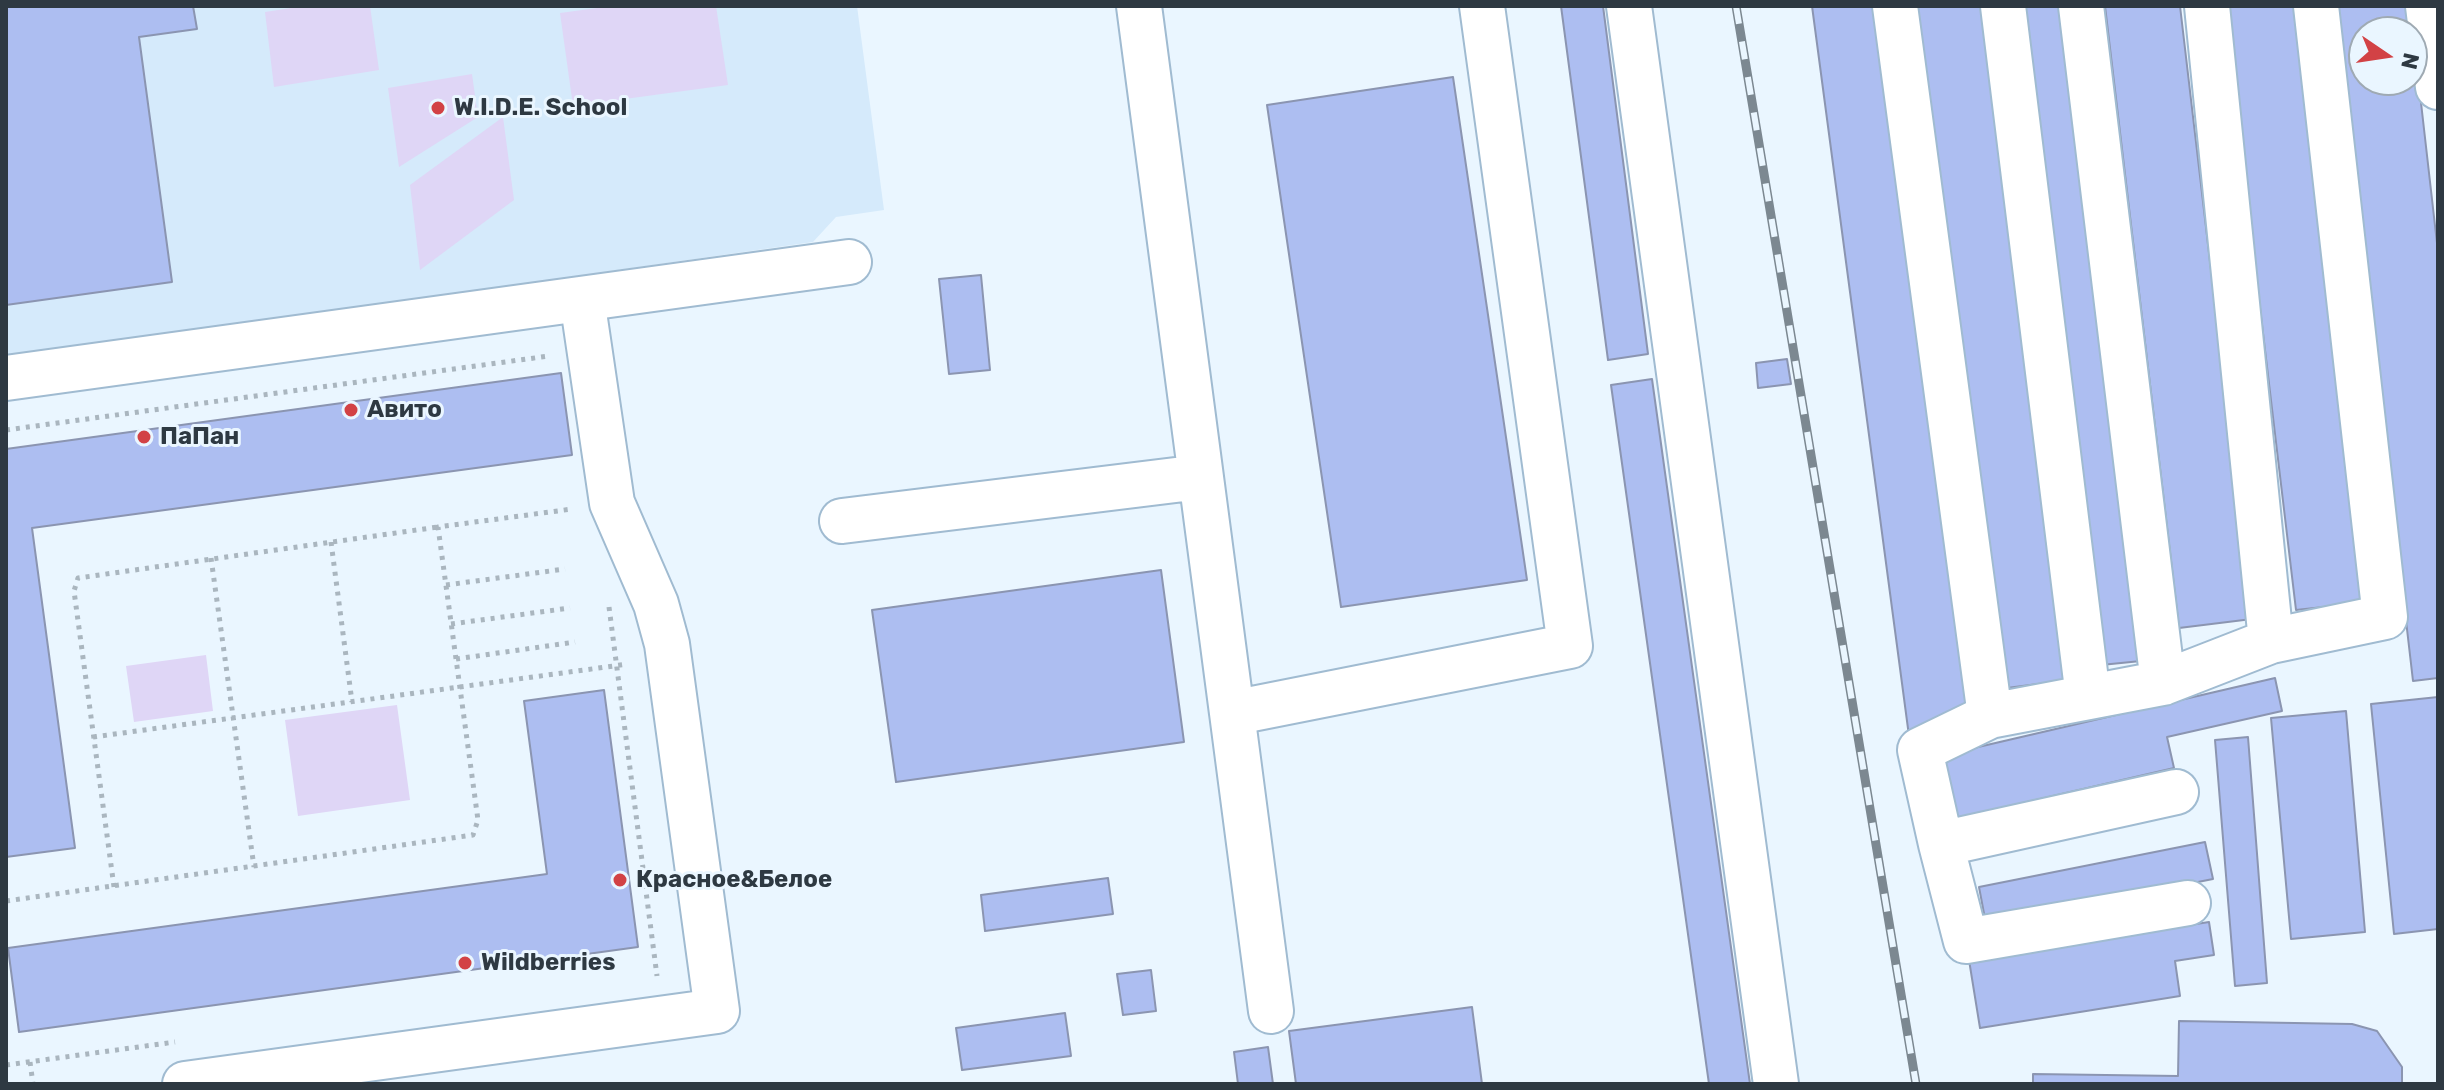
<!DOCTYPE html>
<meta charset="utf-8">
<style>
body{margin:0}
#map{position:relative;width:2444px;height:1090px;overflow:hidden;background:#eaf6ff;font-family:Rubik,sans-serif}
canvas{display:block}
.frame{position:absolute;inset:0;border:8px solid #2e3942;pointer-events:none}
.north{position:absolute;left:2348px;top:16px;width:80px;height:80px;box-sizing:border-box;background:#eaf6ff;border:2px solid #9faab3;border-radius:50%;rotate:103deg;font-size:22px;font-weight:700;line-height:32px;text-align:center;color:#2e3942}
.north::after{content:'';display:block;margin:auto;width:28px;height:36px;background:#d24245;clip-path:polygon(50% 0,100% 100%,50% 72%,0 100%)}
</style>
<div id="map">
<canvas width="2444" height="1090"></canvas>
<div class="frame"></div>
<div class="north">N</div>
</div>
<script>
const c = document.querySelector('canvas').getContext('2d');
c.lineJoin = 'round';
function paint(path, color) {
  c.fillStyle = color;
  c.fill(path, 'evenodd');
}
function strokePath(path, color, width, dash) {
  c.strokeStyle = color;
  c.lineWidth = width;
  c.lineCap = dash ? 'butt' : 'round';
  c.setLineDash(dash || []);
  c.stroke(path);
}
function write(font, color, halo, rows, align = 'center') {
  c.font = font + ' Rubik,sans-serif';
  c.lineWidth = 6;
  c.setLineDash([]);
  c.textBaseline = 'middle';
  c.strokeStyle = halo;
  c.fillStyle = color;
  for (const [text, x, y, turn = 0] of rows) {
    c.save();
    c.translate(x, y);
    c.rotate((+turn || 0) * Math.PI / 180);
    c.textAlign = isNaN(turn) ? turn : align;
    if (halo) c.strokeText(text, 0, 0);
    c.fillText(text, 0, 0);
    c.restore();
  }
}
paint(new Path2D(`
 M6,6H857L884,210L836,217L813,242L6,358Z`), '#d5eafb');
paint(new Path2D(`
 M304,6H370L379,70L274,87L265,12Z
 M612,6H716L728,85L573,106L560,13Z
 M472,74L478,117L399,167L388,88Z
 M503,117L514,200L420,270L410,185Z
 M206,655L213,711L134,722L126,666Z
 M397,705L410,800L298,816L285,720Z`), '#dfd6f6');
const building = new Path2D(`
 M6,6H193L197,29L139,37L172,282L6,305Z
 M1561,6H1603L1648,354L1608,360Z
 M1812,6H1875L1971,727L1909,736Z
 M1912,6H1983L2069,680L1999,689Z
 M2023,6H2064L2141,661L2101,665Z
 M2105,6H2180L2252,619L2179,628Z
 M2224,6H2299L2369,602L2296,610Z
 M2335,6H2410L2438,252V678L2413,681ZM2364,32H2412V80H2364Z
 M1453,77L1527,580L1341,607L1267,105Z
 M981,275L990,370L949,374L939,279Z
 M1787,359L1791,384L1758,388L1756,363Z
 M561,373L572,455L32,528L75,848L6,857V449Z
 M1652,379L1750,1084H1709L1611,385Z
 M1161,570L1184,742L896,782L872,610Z
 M2275,678L2282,711L2167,737L2174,768L1945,821L1931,758Z
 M604,690L638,947L19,1032L8,948L547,874L524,701Z
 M2438,697V929L2394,934L2371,704Z
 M2346,711L2365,932L2291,939L2271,718Z
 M2248,737L2267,983L2235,986L2215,740Z
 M2205,842L2213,879L1986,924L1979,887Z
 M1108,878L1113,914L985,931L981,895Z
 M2209,922L2214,955L2175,961L2180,996L1980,1028L1969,960Z
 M1151,970L1156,1011L1123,1015L1117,974Z
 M1472,1007L1482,1084H1296L1289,1031Z
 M1065,1013L1071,1056L962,1070L956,1028Z
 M2179,1021L2352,1024L2377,1031L2402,1067V1084H2033V1074L2178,1076Z
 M1268,1047L1273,1084H1238L1234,1052Z`);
paint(building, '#adbef1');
strokePath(building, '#8b95b1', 2);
const minor = new Path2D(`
 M1139,6L1232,713L1570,646L1482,6
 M1629,6L1776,1084
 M1895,6L1990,716L2163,683
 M2003,6L2088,697
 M2081,6L2163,683L2271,641
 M2207,6L2271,641L2385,617L2316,6
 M2428,6L2438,87
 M6,378L849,262
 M842,521L1200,477
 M1232,713L1271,1011
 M1990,716L1920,750L1941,844L2176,792
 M1941,844L1966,941L2188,903
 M185,1084L717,1011L667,644L656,604L612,503L582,299`);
strokePath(minor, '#a0bbd1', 48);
strokePath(new Path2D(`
 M6,430L549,356
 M331,542L352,702
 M211,558L254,867
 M446,585L565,569
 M609,607L657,976
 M451,624L570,608
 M456,659L575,642
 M93,737L628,664
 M114,887L74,591L78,578L438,527
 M6,901L473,835L478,820L438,527L572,509
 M30,1062L33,1084
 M6,1065L175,1042`), '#aab6bf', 5, [4, 6]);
strokePath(minor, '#fff', 44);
const rail = new Path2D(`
 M1736,6L1916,1084`);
strokePath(rail, '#7c8891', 9);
strokePath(rail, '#eaf6ff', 6, [18]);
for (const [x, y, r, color] of [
 [438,108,8,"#d24245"],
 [351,410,8,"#d24245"],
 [144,437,8,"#d24245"],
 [620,880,8,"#d24245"],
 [465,963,8,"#d24245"]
]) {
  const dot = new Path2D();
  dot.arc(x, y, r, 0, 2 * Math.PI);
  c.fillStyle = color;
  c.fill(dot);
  strokePath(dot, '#eaf6ff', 3);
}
write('bold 24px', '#2e3942', '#eaf6ff', [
 ["W.I.D.E. School",454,108],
 ["Авито",367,410],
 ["ПаПан",160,437],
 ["Красное&Белое",636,880],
 ["Wildberries",481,963]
], 'left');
</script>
